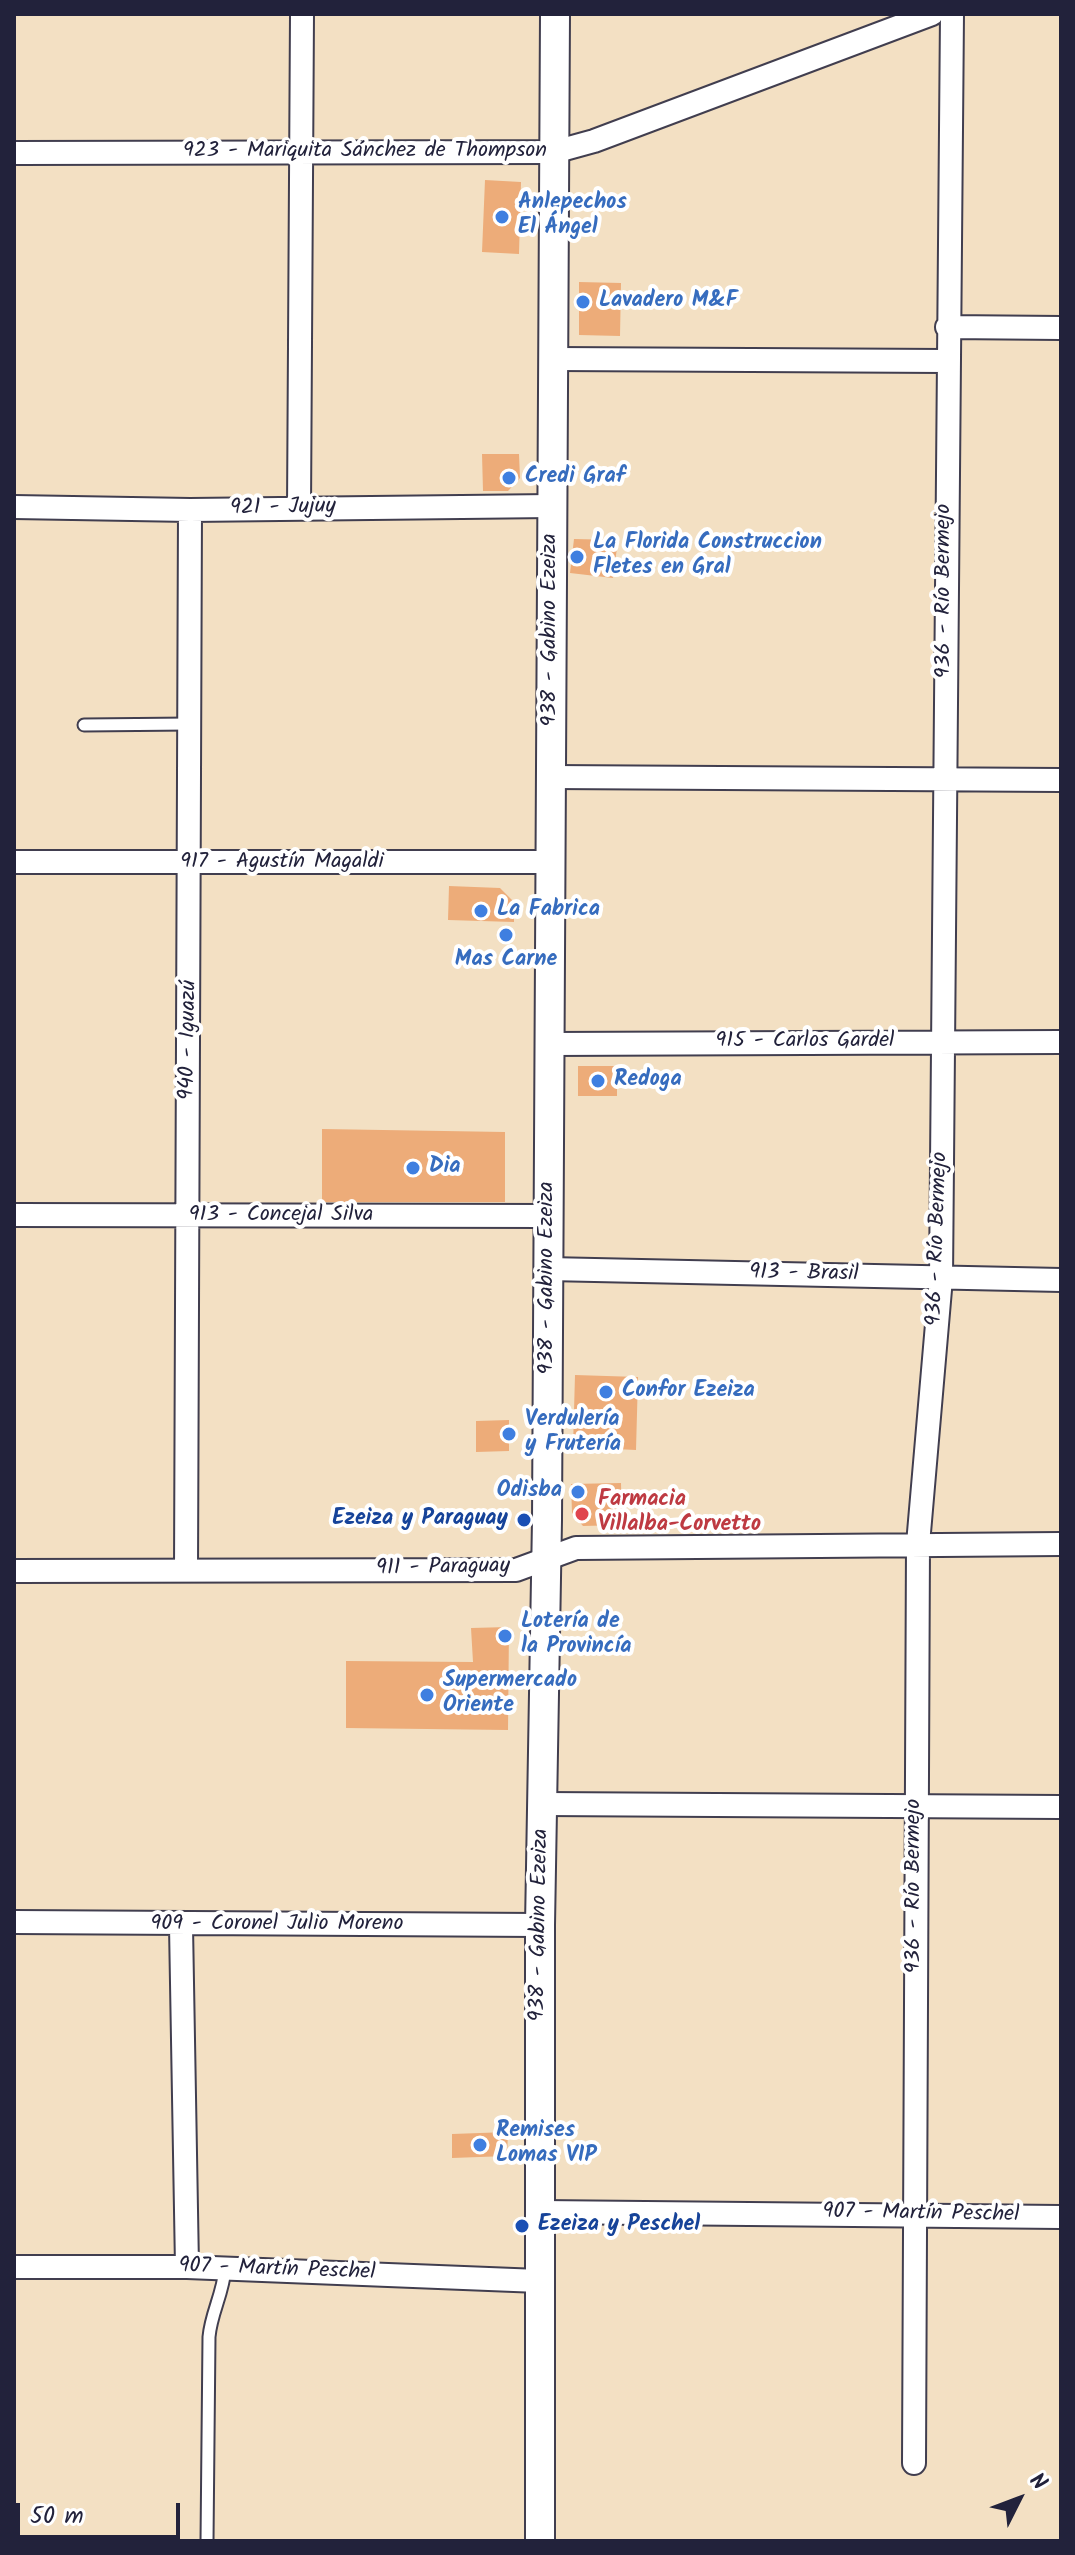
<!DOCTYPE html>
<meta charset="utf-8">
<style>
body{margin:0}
#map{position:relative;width:1075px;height:2555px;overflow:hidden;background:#f3e0c3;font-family:Kalam,sans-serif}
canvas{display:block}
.frame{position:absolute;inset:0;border:16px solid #22223b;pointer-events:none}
.north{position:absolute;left:979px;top:2459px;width:80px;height:80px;-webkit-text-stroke:6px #fff;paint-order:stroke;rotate:48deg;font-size:22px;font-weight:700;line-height:32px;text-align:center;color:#22223b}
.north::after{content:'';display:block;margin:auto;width:28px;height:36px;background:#22223b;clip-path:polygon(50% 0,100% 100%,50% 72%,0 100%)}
.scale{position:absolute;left:16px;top:2503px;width:164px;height:36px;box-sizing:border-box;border:4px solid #22223b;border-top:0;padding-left:10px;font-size:24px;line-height:28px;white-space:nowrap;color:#22223b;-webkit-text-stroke:6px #fff;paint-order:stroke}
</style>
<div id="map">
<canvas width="1075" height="2555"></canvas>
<div class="frame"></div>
<div class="north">N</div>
<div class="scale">50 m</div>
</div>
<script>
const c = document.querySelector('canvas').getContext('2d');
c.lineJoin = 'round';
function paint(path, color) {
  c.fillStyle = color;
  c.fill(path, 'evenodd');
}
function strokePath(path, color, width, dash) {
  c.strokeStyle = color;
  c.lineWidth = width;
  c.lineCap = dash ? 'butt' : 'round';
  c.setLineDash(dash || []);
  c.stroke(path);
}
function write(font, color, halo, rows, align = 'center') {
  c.font = font + ' Kalam,sans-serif';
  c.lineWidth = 8;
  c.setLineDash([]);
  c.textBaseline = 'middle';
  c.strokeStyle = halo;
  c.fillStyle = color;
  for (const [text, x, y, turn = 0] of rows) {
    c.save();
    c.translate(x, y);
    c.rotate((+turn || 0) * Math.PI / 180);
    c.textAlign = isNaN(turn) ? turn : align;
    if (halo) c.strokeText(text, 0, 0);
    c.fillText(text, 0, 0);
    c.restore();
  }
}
paint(new Path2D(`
 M485,180L521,182L519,254L482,252Z
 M579,282L621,283L620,336L579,335Z
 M482,454H519L520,478L508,491H483Z
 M574,539L618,540L613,578L570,573Z
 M449,886L500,888L514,902V922L448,920Z
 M578,1066H617V1096H578Z
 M322,1129L505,1132V1202H322Z
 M575,1375L638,1377L636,1450L573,1447Z
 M509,1420V1451L476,1452V1421Z
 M621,1483L622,1525L583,1526L572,1513L571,1484Z
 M509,1627L508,1730L346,1728V1661L473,1662L471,1628Z
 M508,2132L507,2156L452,2158V2134Z`), '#edac79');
const service = new Path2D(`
 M84,725L190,724
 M207,2541L209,2337C211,2313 223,2294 225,2269`);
const minor = new Path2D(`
 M14,153L554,152L594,141L932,14
 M947,327L1061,328
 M555,359L946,361
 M14,507L190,510L552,506
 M299,508L302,14
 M551,777L1061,780
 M14,862H550
 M550,1044L1061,1042
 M14,1215L548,1216
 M548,1269L1061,1280
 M186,1570L190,510
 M14,1571L516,1570L576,1548L1061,1544
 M543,1804L1061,1807
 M14,1922L540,1925
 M181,1926L187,2267
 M541,2212L1061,2217
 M14,2267H187L539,2281
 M914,2463L918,1544L941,1278L952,14`);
const tertiary = new Path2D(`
 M540,2541V1925L547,1520L555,14`);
strokePath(service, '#413e4f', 15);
strokePath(minor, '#413e4f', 26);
strokePath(tertiary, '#413e4f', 32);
strokePath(service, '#fff', 11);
strokePath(minor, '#fff', 22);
strokePath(tertiary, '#fff', 28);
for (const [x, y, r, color] of [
 [502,217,8,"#3f7fe0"],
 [583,302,8,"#3f7fe0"],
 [509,478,8,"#3f7fe0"],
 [577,557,8,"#3f7fe0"],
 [481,911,8,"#3f7fe0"],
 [506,935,8,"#3f7fe0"],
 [598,1081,8,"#3f7fe0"],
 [413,1168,8,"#3f7fe0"],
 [606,1392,8,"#3f7fe0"],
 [509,1434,8,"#3f7fe0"],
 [578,1492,8,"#3f7fe0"],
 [582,1514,8,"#e0444e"],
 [524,1520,8,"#1a4fb4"],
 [505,1636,8,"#3f7fe0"],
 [427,1695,8,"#3f7fe0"],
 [480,2145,8,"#3f7fe0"],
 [522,2226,8,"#1a4fb4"]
]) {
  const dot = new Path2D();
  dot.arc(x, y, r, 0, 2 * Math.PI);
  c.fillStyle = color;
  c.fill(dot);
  strokePath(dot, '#fff', 3);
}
write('22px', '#22223b', '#fff', [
 ["923 - Mariquita Sánchez de Thompson",365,152],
 ["921 - Jujuy",283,509,-1],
 ["936 - Río Bermejo",945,591,-90],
 ["938 - Gabino Ezeiza",551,630,-90],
 ["917 - Agustín Magaldi",282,863],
 ["940 - Iguazú",190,1040,-89],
 ["915 - Carlos Gardel",805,1042],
 ["913 - Concejal Silva",281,1216],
 ["936 - Río Bermejo",939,1239,-88],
 ["913 - Brasil",804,1275,1],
 ["938 - Gabino Ezeiza",548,1278,-90],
 ["911 - Paraguay",443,1569,-1],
 ["936 - Río Bermejo",915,1886,-90],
 ["909 - Coronel Julio Moreno",277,1925],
 ["938 - Gabino Ezeiza",541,1925,-89],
 ["907 - Martín Peschel",921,2215,1],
 ["907 - Martín Peschel",277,2271,2]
]);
write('bold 22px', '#366cbe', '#fff', [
 ["Anlepechos",518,204],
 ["El Ángel",518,229],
 ["Lavadero M&F",599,302],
 ["Credi Graf",525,478],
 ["La Florida Construccion",593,544],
 ["Fletes en Gral",593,569],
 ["La Fabrica",497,911],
 ["Mas Carne",506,961,"center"],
 ["Redoga",614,1081],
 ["Dia",429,1168],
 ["Confor Ezeiza",622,1392],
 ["Verdulería",525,1421],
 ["y Frutería",525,1446],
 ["Odisba",562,1492,"right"],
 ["Lotería de",521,1623],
 ["la Provincía",521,1648],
 ["Supermercado",443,1682],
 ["Oriente",443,1707],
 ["Remises",496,2132],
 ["Lomas VIP",496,2157]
], 'left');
write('bold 22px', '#be3a42', '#fff', [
 ["Farmacia",598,1501],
 ["Villalba-Corvetto",598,1526]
], 'left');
write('bold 22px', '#164399', '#fff', [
 ["Ezeiza y Paraguay",508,1520],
 ["Ezeiza y Peschel",538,2226,"left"]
], 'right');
</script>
